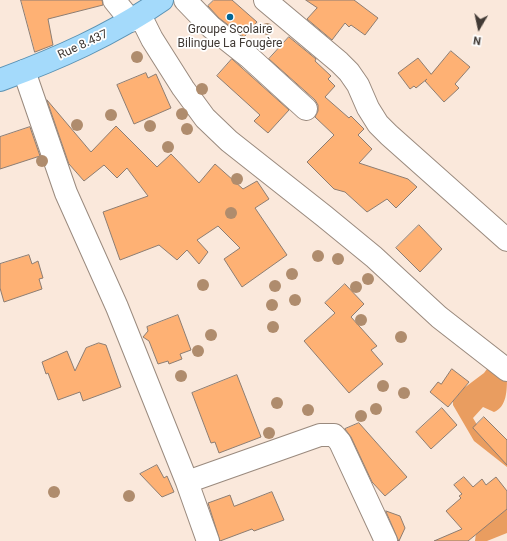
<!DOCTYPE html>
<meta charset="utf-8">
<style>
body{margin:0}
#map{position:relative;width:507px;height:541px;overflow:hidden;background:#fae8db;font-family:Roboto,sans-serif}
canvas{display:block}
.north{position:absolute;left:459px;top:8px;width:40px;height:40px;-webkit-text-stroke:3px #fff;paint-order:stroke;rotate:189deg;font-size:11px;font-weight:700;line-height:16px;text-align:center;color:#413a35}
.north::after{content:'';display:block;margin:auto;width:14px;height:18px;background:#413a35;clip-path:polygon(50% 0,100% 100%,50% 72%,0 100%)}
</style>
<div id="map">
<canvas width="507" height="541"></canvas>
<div class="north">N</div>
</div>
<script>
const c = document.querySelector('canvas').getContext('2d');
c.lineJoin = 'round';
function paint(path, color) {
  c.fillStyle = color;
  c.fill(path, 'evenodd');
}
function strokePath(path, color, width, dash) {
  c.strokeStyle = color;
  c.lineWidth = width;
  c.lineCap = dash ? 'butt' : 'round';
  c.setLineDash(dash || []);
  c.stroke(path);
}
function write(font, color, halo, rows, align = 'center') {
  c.font = font + ' Roboto,sans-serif';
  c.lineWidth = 3.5;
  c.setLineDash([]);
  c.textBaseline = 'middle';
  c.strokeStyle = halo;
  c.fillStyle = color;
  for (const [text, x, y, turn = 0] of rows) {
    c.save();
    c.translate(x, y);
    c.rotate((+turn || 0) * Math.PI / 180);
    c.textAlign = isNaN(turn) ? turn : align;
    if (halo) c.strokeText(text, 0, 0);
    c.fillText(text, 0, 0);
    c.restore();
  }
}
paint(new Path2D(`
 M490,365L507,376C507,390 507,407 494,412L483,407L473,418L482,433L507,453V467L474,441L453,405V401L464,388L484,373Z
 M507,506V533L487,541H475L476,533Z`), '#e99d60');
const building = new Path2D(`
 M21,0H102L103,5L48,19L53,45L35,52Z
 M214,0H232L257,22L244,37L219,18L208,6Z
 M306,0H354L378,18L365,35L351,25L349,27L345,23L332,40L307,19L317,8Z
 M289,37L316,59L315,61L331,76L328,79L335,86L325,97L349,118L351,116L364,129L358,135L372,149L359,163L408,179L417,187L396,208L387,199L367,212L345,192L334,189L307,162L334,135L315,117L318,111V105L315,100L269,59Z
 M451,51L470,67L455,84L459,88L444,102L425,81L427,79L416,88L414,86L410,89L398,73L418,58L431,74Z
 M232,59L289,110L268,133L254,121L260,115L217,76Z
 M146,73L148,78L156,74L171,108L134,124L117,85Z
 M47,100L91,152L116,126L157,167L171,154L199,183L215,164L243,189L257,181L269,199L255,208L287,255L242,287L224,259L240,248L218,226L197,240L208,252L199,264L187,250L177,260L159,245L120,260L103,212L148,196L127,168L117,178L104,165L84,181L69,164Z
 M30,127L40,156L0,169V137Z
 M419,225L442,249L420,272L396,248Z
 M29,255L32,264L38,261L43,278L39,279L42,289L4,302L0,288V264Z
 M345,284L364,304L351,317L377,346L371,350L383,364L349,393L304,341L335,313L325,303Z
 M178,315L191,350L180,354L182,359L169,364L168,361L158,364L149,341L143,337L148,331L147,327Z
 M99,343L106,345L121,387L83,401L80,392L58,400L48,373L46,374L42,362L67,351L75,371L86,348Z
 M452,369L469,382L448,407L430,392L438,382L441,384Z
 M237,375L261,437L219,453L215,442L211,443L192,393Z
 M442,408L457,425L431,449L416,432Z
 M484,417L507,440V465L473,428Z
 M359,423L407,477L385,496L372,482L351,437L345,429Z
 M157,465L164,478L167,476L174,492L162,497L140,474Z
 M464,477L473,487L482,479L486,485L496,477L507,491V509L468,541H434L462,529L446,511L461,498L459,496L462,494L454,485Z
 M272,492L284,520L254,531L252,529L220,541L208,503L230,495L234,506Z
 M386,511L400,516L405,528L399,541Z`);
paint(building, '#feb174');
strokePath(building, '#8d7d72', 1);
const minor = new Path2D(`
 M114,0L131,21
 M185,0L211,27L249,57L306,109
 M265,0L339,62L349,72L358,85L368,108L378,124L389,135L507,240
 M140,15L152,39L183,88L205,118L229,141L324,216L374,257L439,317L507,370
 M24,71L66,193L117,307L187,482L208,541
 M187,482L320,435H334L340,442L386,541`);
const major = new Path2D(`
 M0,80C57,59 112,35 162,0`);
strokePath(minor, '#9a8a7e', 24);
strokePath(major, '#5a92b4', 24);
strokePath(minor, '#fff', 22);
strokePath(major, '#a4dafb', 22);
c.fillStyle = '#af8c6d';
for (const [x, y] of [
 [267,29],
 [137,57],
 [202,89],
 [182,114],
 [111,115],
 [77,125],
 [150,126],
 [187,129],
 [168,147],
 [42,161],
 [237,179],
 [231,213],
 [318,256],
 [338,259],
 [292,274],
 [368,279],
 [203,285],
 [275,286],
 [356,287],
 [295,300],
 [272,305],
 [361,320],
 [273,327],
 [211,335],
 [401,337],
 [198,351],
 [181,376],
 [383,386],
 [404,393],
 [277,403],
 [376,409],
 [308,410],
 [361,416],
 [269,433],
 [54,492],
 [129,496]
]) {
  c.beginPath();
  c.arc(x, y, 6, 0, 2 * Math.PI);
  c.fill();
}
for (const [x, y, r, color] of [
 [230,17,4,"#036695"]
]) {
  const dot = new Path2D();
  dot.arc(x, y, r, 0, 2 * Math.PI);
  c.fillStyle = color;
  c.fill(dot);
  strokePath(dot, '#fff', 1.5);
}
write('12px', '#413a35', '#fff', [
 ["Groupe Scolaire",230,30],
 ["Bilingue La Fougère",230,44]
]);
write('12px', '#413a35', '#fff', [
 ["Rue 8.437",83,45,-25]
]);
</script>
